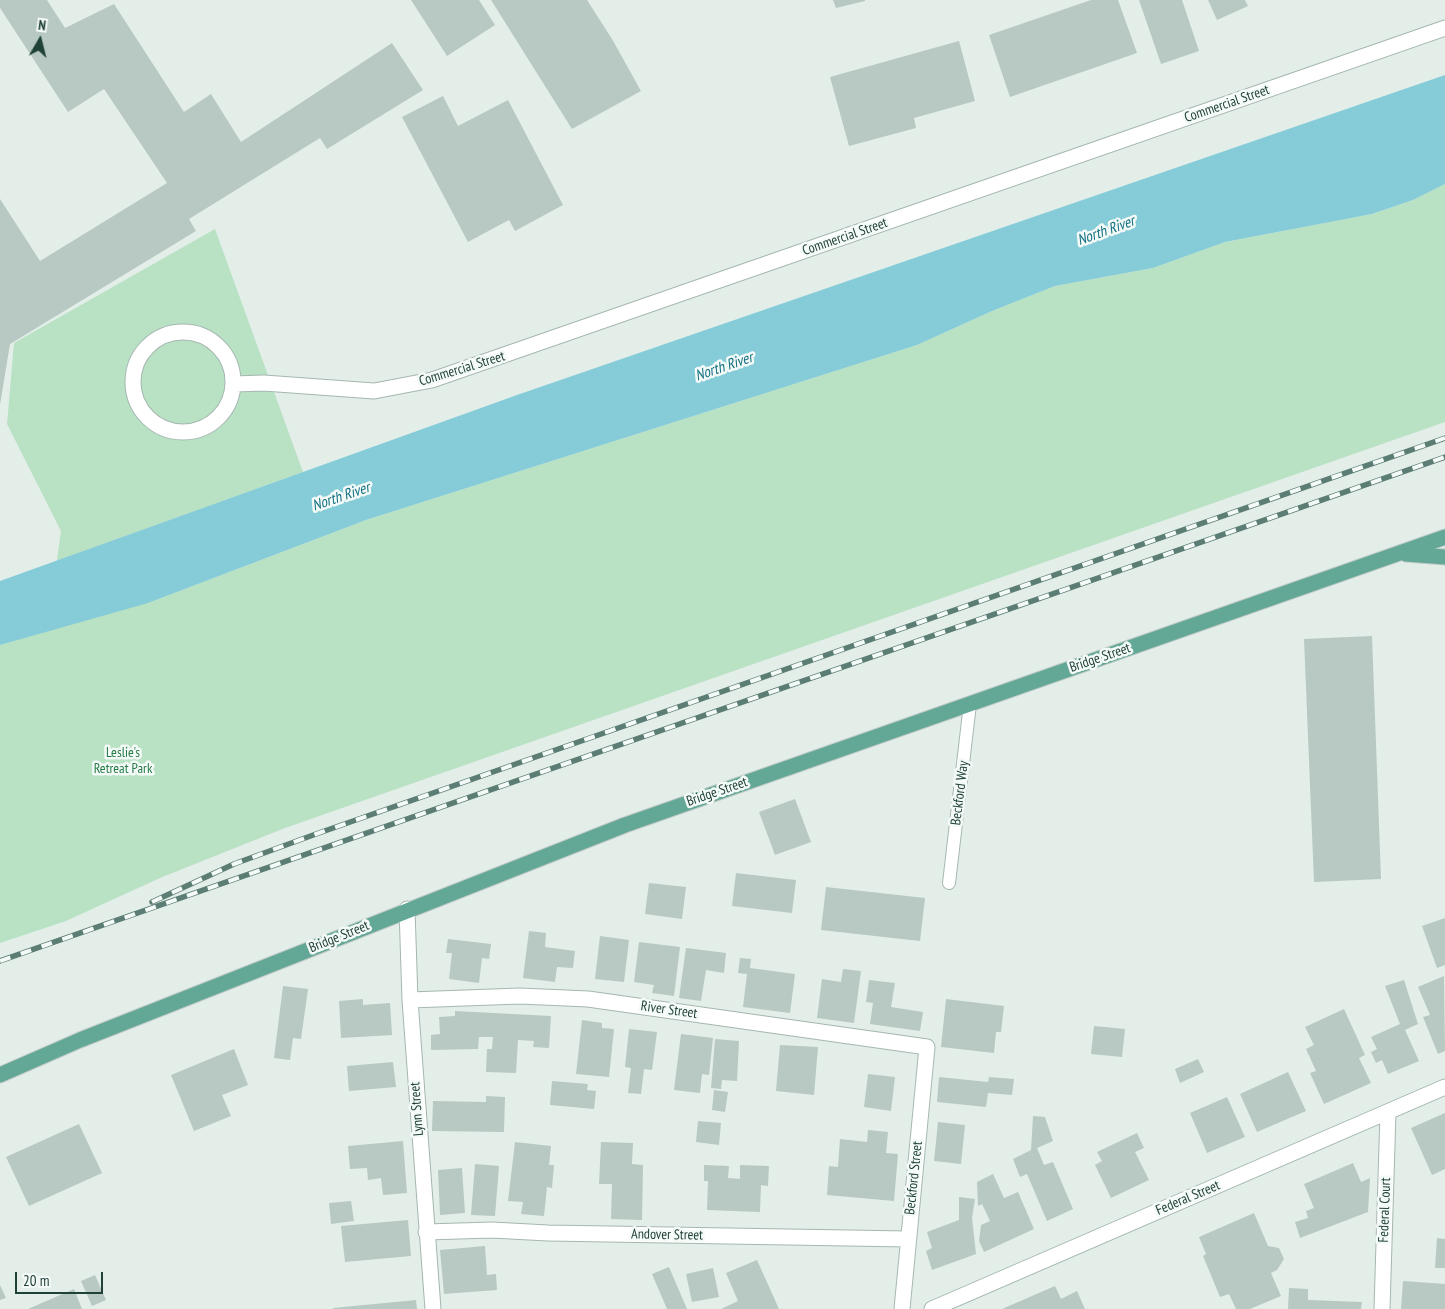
<!DOCTYPE html>
<style>
body{margin:0}
#map{position:relative;width:1445px;height:1309px;overflow:hidden;background:#e3eee9;font-family:"PT Sans Narrow",sans-serif}
canvas{display:block}
.north{position:absolute;left:15px;top:15px;width:50px;height:50px;-webkit-text-stroke:4px #f4faf7;paint-order:stroke;rotate:8deg;font-size:14px;font-weight:700;line-height:20px;text-align:center;color:#204138}
.north::after{content:'';display:block;margin:auto;width:18px;height:22px;background:#204138;clip-path:polygon(50% 0,100% 100%,50% 72%,0 100%)}
.scale{position:absolute;left:15px;top:1272px;width:88px;height:22px;box-sizing:border-box;border:2px solid #204138;border-top:0;padding-left:6px;font-size:15px;line-height:18px;white-space:nowrap;color:#204138;-webkit-text-stroke:4px #f4faf7;paint-order:stroke}
</style>
<div id="map">
<canvas width="1445" height="1309"></canvas>
<div class="north">N</div>
<div class="scale">20 m</div>
</div>
<script>
const c = document.querySelector('canvas').getContext('2d');
c.lineJoin = 'round';
function paint(path, color) {
  c.fillStyle = color;
  c.fill(path, 'evenodd');
}
function strokePath(path, color, width, dash) {
  c.strokeStyle = color;
  c.lineWidth = width;
  c.lineCap = dash ? 'butt' : 'round';
  c.setLineDash(dash || []);
  c.stroke(path);
}
function write(font, color, halo, rows, align = 'center') {
  c.font = font + ' "PT Sans Narrow",sans-serif';
  c.lineWidth = 5;
  c.setLineDash([]);
  c.textBaseline = 'middle';
  c.strokeStyle = halo;
  c.fillStyle = color;
  for (const [text, x, y, turn = 0] of rows) {
    c.save();
    c.translate(x, y);
    c.rotate((+turn || 0) * Math.PI / 180);
    c.textAlign = isNaN(turn) ? turn : align;
    if (halo) c.strokeText(text, 0, 0);
    c.fillText(text, 0, 0);
    c.restore();
  }
}
paint(new Path2D(`
 M1445,184V422L285,828L160,878L66,921L0,943V645L47,631L61,531L7,424L14,343L215,229L303,472L76,554L148,603L366,520L917,345L992,311L1055,286L1153,268L1225,242L1372,214L1413,200Z`), '#b9e1c4');
paint(new Path2D(`
 M1445,75V184L1413,200L1372,214L1225,242L1153,268L1055,286L992,311L917,345L366,520L148,603L0,645V581L517,395Z`), '#85ccd8');
paint(new Path2D(`
 M0,0H47L65,28L114,4L184,112L211,94L241,142L392,43L423,90L327,149L320,138L189,219L196,231L10,344L0,405V199L40,261L167,183L104,89L68,112L0,8Z
 M411,0H479L495,25L447,56Z
 M491,0H587L612,39L641,91L572,129Z
 M833,0H865V1L836,8Z
 M1091,0H1118L1137,53L1010,97L989,35Z
 M1139,0H1182L1199,51L1161,64Z
 M1208,0H1245L1248,6L1217,20Z
 M959,41L975,101L914,118L916,128L849,146L830,77Z
 M443,96L458,126L508,100L563,205L515,231L509,220L468,242L402,117Z
 M1372,636L1381,879L1314,882L1304,639Z
 M795,799L811,842L775,855L759,812Z
 M736,873L796,880L792,913L732,906Z
 M649,883L686,887L682,919L645,914Z
 M826,887L925,898L920,941L821,930Z
 M1445,918V965L1437,968L1422,926Z
 M529,931L546,933L545,947L575,951L573,968L557,967L555,982L523,978Z
 M600,936L629,940L624,982L595,979Z
 M448,939L491,944L489,959L482,958L479,983L449,979L452,953H446Z
 M639,942L680,947L674,996L652,993L654,985L634,982Z
 M686,948L726,953L724,973L706,970L701,1001L679,998Z
 M740,958L751,959L750,968L795,974L790,1013L743,1007L747,974L738,973Z
 M843,969L861,971L854,1023L817,1018L822,979L841,982Z
 M1444,976L1445,1051L1438,1054L1423,1017L1430,1015L1418,987Z
 M869,980L895,983L891,1007L923,1012L920,1031L870,1024L873,1003L866,1002Z
 M1404,980L1418,1024L1405,1030L1419,1061L1388,1074L1382,1060L1376,1063L1371,1052L1377,1049L1371,1037L1400,1024L1385,986Z
 M283,986L308,989L301,1039L293,1038L290,1060L274,1058Z
 M363,999V1005L390,1003L392,1035L341,1038L339,1001Z
 M946,999L1004,1006L1001,1032H996L994,1053L941,1047Z
 M1344,1009L1365,1055L1359,1058L1371,1083L1324,1104L1310,1073L1316,1071L1306,1049L1314,1045L1305,1027Z
 M455,1011L551,1016L549,1048L533,1047L534,1041L518,1040L516,1073L486,1072L487,1049H492L493,1037H479L478,1049L431,1050V1035L440,1034L439,1017L455,1016Z
 M582,1020L602,1023V1028L614,1029L609,1077L576,1074Z
 M1094,1026L1125,1029L1122,1057L1091,1054Z
 M629,1029L657,1032L652,1070L644,1069L641,1094L628,1093L631,1068L625,1067Z
 M681,1034L713,1038L709,1075L702,1074L700,1093L674,1090Z
 M715,1039L739,1041L737,1081L722,1080L721,1089L711,1088Z
 M780,1045L818,1047L814,1095L776,1091Z
 M234,1049L248,1085L222,1095L231,1116L194,1131L171,1075Z
 M1198,1059L1204,1072L1180,1083L1175,1069Z
 M393,1062L396,1087L349,1091L347,1066Z
 M1288,1072L1306,1111L1257,1132L1240,1094Z
 M868,1074L895,1077L891,1111L864,1107Z
 M939,1077L988,1082L989,1077L1014,1079L1012,1095L988,1093L986,1107L937,1102Z
 M552,1081L588,1084L587,1090L596,1091L594,1109L550,1105Z
 M714,1090L728,1092L725,1112L712,1110Z
 M486,1096L505,1097L504,1132L432,1131L433,1101L486,1102Z
 M1227,1097L1245,1137L1207,1153L1190,1113Z
 M1445,1113V1169L1432,1175L1411,1128Z
 M1033,1116L1045,1117L1053,1141L1037,1148L1044,1165L1053,1162L1073,1209L1047,1221L1027,1174L1020,1177L1013,1159L1031,1150Z
 M698,1121L721,1123L719,1145L696,1142Z
 M938,1122L965,1125L961,1164L934,1161Z
 M79,1124L102,1173L29,1206L6,1157Z
 M868,1130L888,1132L886,1153L898,1154L894,1201L827,1195L829,1166L838,1167L840,1139L867,1142Z
 M1137,1133L1144,1148L1135,1152L1149,1180L1111,1198L1095,1165L1102,1161L1097,1152Z
 M403,1141L407,1193L383,1195L381,1178L368,1180L367,1168L350,1169L348,1146Z
 M515,1142L551,1146L549,1165H554L552,1188L547,1187L544,1216L521,1214L523,1202L508,1201Z
 M601,1142L633,1143L632,1164L643,1165L642,1220L611,1219L612,1184H599Z
 M1353,1163L1361,1182L1370,1178L1368,1212L1300,1238L1295,1222L1308,1218L1306,1211L1314,1208L1304,1184Z
 M475,1164L499,1166L495,1216L471,1215Z
 M704,1165L729,1166L728,1178L740,1179V1165L769,1166L768,1186L761,1185L760,1212L707,1210L708,1181H704Z
 M462,1168L465,1213L440,1215L438,1170Z
 M993,1174L1004,1198L1018,1192L1034,1229L984,1252L979,1241L981,1225L990,1221L982,1204L978,1206L977,1182Z
 M959,1197L975,1199L972,1218L976,1254L932,1270L926,1251L932,1248L927,1232L959,1220Z
 M351,1201L354,1221L331,1224L329,1203Z
 M1254,1213L1268,1246L1279,1248L1284,1259L1277,1270L1271,1273L1281,1296L1250,1309H1236L1229,1294L1220,1297L1203,1256L1206,1254L1199,1237Z
 M408,1220L411,1256L345,1262L341,1226Z
 M1437,1238L1445,1239V1268H1435Z
 M485,1246L487,1275L496,1274L497,1290L444,1294L440,1250Z
 M757,1260L779,1309H721L738,1301L726,1273Z
 M669,1267L687,1309H667L652,1274Z
 M713,1268L719,1297L692,1302L686,1274Z
 M95,1275L106,1300L92,1306L81,1281Z
 M1403,1281L1445,1284V1309H1401Z
 M0,1285L6,1298L0,1300Z
 M1055,1286L1061,1299L1077,1291L1085,1309H1002Z
 M1289,1288L1308,1289V1300L1362,1302L1361,1309H1288Z
 M74,1289L82,1309H28Z
 M416,1300L417,1309H333V1308Z`), '#b7c9c2');
const lane = new Path2D(`
 M949,883L970,704`);
const street = new Path2D(`
 M133 382a50 50 0 1 1 100 0a50 50 0 1 1-100 0Z
 M234,384L264,383L374,391L432,380L1445,28
 M407,909L410,1000L433,1309
 M410,1000L520,996L588,999L927,1047L902,1309
 M426,1232L492,1230L548,1233L908,1239
 M932,1309L1445,1087
 M1382,1309L1388,1112`);
const primary = new Path2D(`
 M1406,554L1445,557
 M0,1075L80,1040L625,825L1445,537`);
strokePath(lane, '#a5b7b0', 14);
strokePath(street, '#a5b7b0', 17);
strokePath(primary, '#c1cac7', 17);
strokePath(lane, '#fff', 12);
strokePath(street, '#fff', 15);
strokePath(primary, '#63a896', 15);
const rail = new Path2D(`
 M152,902L234,864L316,834L1445,438
 M0,961L1445,457`);
strokePath(rail, '#5b7d73', 5.5);
strokePath(rail, '#f4faf7', 4, [11]);
write('14px', '#204138', '#f4faf7', [
 ["Commercial Street",1227,104,-19],
 ["Commercial Street",845,237,-19],
 ["Commercial Street",462,369,-17],
 ["Bridge Street",1100,658,-19],
 ["Bridge Street",717,792,-19],
 ["Beckford Way",960,793,-83],
 ["Bridge Street",339,937,-22],
 ["River Street",669,1010,8],
 ["Lynn Street",417,1109,-94],
 ["Beckford Street",914,1178,-84],
 ["Federal Street",1188,1198,-23],
 ["Federal Court",1385,1210,-88],
 ["Andover Street",667,1235,1]
]);
write('14px', '#267c47', '#f4faf7', [
 ["Leslie's",123,753],
 ["Retreat Park",123,769]
]);
write('italic 15px', '#147183', '#f4faf7', [
 ["North River",1106,231,-20],
 ["North River",724,367,-19],
 ["North River",341,497,-19]
]);
</script>
